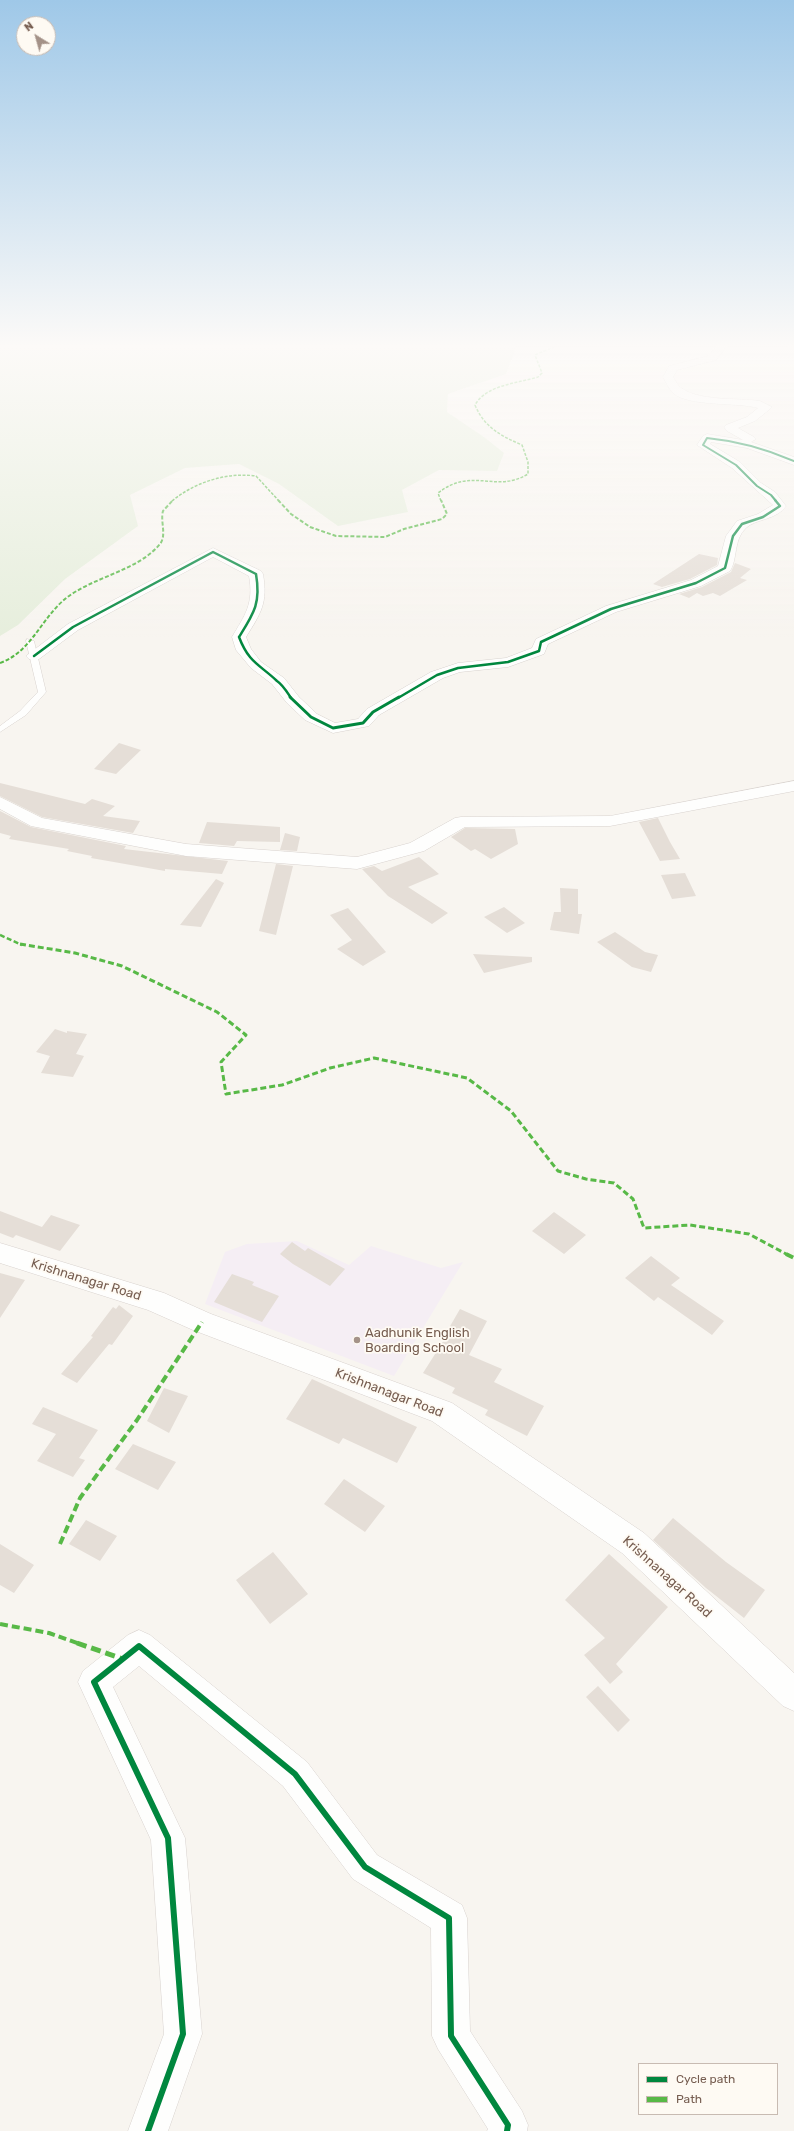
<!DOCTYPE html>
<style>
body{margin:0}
#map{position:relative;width:794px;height:2131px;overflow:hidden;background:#f8f5f0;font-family:Rubik,sans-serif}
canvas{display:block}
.legend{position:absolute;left:638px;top:2063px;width:140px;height:52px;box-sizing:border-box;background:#fefaf3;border:1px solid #c8bbb2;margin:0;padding:5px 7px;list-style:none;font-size:12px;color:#765d50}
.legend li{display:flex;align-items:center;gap:8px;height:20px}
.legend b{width:20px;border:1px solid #c8bbb2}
.north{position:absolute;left:16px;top:16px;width:40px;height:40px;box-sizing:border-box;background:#fefaf3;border:1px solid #c8bbb2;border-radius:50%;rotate:323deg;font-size:11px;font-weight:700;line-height:16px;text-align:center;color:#765d50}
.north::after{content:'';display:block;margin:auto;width:14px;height:18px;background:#a49288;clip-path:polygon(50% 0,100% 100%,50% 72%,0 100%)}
</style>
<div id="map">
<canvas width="794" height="2131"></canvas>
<ul class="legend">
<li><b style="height:5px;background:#00873e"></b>Cycle path</li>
<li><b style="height:5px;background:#58b947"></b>Path</li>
</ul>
<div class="north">N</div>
</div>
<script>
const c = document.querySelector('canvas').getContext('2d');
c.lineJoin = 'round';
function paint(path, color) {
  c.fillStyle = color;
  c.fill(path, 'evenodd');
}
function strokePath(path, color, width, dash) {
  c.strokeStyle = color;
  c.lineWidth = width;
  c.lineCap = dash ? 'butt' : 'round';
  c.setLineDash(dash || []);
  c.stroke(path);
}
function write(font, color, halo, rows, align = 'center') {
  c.font = font + ' Rubik,sans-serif';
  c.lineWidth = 3.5;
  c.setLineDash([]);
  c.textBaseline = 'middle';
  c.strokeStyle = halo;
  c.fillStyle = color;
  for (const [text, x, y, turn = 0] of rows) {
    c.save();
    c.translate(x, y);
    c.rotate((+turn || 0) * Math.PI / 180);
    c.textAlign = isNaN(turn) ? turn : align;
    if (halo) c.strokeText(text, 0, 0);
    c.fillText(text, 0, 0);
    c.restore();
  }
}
paint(new Path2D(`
 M297,1241L349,1265L371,1246L441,1268L463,1262L394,1376L205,1304L225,1252L247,1244Z`), '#f5eef4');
paint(new Path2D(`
 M0,343H516L514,353L506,374L448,394L447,412L484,437L504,453L497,471L439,470L402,490L408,512L338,526L279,484L239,464L185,468L130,495L138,526L65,579L18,625L0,636Z`), '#e6eedc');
paint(new Path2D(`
 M699,554L718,558L717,565L690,579L662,587L653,584Z
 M735,563L751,569L740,578L747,580L720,596L713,593L703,596L697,593L689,598L679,594L702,587L731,572Z
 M119,743L141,750L116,774L94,769Z
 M0,783L85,804L92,799L115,806L103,816L140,821L133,833L42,817L0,796Z
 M0,811L31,827L126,846L124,849L228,861L222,874L165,869V871L91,858L92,856L67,851L69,849L9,839L11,836L0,833Z
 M658,818L670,842L680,859L660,861L639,822Z
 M207,822L280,827V842L237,841L234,846L199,843Z
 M465,828L515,829L518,844L491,859L475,849L471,851L451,837Z
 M285,833L300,837L297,851L280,850Z
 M419,857L439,874L408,887L448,913L432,924L388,896L362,869L374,866L382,871Z
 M276,864L293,866L276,935L259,931Z
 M685,873L696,896L672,899L661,875Z
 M216,879L224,883L201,927L180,925Z
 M560,888L578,889V914H582L579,934L550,930L554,912H561Z
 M504,907L525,923L507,933L484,917Z
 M348,908L386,952L363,966L337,949L352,940L330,915Z
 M615,932L645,952L658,955L651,972L632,967L597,942Z
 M473,954L532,957V962L484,973Z
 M55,1029L67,1033V1031L87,1034L76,1054L84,1056L73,1077L41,1073L50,1056L36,1052Z
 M0,1211L42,1227L51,1215L80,1225L60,1251L16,1235L13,1238L0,1233Z
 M554,1212L586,1235L564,1254L532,1231Z
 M292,1242L305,1251L308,1248L345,1269L330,1286L293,1264L280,1254Z
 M651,1256L680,1278L671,1285L724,1321L712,1335L658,1297L654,1301L625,1278Z
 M0,1273L25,1280L0,1318Z
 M232,1274L254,1282L252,1285L279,1296L262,1322L214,1302Z
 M119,1305L133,1316L112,1345L109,1344L77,1383L61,1374L93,1337L91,1336L113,1307L116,1309Z
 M460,1309L487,1321L469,1355L502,1369L494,1382L544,1406L527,1436L485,1415L488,1410L452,1393L455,1388L423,1373L451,1329L449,1328Z
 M312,1379L417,1427L397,1463L343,1438L339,1444L286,1419Z
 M164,1388L188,1396L169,1433L147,1421Z
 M43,1407L98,1430L79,1458L85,1460L73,1477L37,1461L56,1434L32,1424Z
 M133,1444L176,1462L158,1490L115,1469Z
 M344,1479L385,1506L365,1532L324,1504Z
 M673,1518L726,1562L765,1590L744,1618L706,1588L653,1540Z
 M86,1520L117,1536L100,1561L69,1544Z
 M0,1544L34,1565L14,1593L0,1585Z
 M273,1552L308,1594L270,1624L236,1580Z
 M609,1554L668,1607L616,1664L623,1672L610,1684L584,1655L605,1638L565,1600Z
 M598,1686L630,1720L618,1732L586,1697Z`), '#e5ded7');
const service = new Path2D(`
 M27,639L34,641L46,692L26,715L0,732V726L20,711L38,692L26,641Z`);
const minor = new Path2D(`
 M719,343H729L716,360L677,370L673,377C676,381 678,387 683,389C700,401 739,398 760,401L772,407L770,409L755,421L738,428L754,437L756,439L751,442L794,457V465L747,448L711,442L710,444L740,462L761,483L775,492L786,506C777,520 755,519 746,528C733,540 738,559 730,571L701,586L616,612L548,644L544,654L508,667L460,672L443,678L379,715L369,726L333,733L305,720L287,703L272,684L251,668L236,650L232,637C245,615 254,604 249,576L213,557L78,630L39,659H29L26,656L68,624L213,548L261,571L263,574C268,603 261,613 246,637L251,649L261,662L284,678L299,697L317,714L335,723L358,719L367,709L431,672L458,663L506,658L532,648L536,639L606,606L691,580L718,566L726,536L737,521L758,514L773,505L732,468L697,445L703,436L707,434L743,440L727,431L724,427L726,425L747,417L758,408C737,402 689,407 673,393C668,388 666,382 663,377L669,366L708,356Z
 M780,343H794V347L781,345Z
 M794,781V791L610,826L465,827L424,851L357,869L186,856L31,826L0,809V797L42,818L186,844L357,857L410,843L455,818L461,817L610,816Z
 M0,1243L164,1293L211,1314L452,1403L644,1533L794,1673V1711L783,1706L622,1553L432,1421L193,1330L148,1310L0,1263Z
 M139,1630L150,1635L307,1762L377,1855L462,1905L467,1918L470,2031L522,2111L528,2125L527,2131H487L488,2129L438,2049L432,2036L431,1928L353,1879L283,1786L139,1666L113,1687L185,1838L202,2034L168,2131H128L164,2034L151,1840L78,1682L83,1671L128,1635Z`);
strokePath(service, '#d8d2ce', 1);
strokePath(minor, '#d8d2ce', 1);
paint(service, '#fefefd');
paint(minor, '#fefefd');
strokePath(new Path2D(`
 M172,501C195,482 227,472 256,476L279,501
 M441,501L438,493C473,466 495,494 528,474V462L522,445C501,436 484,427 475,405C486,385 518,383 538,377L542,373L535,355L556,346V343`), '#58b947', 1.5, [3, 1.5]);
strokePath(new Path2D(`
 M278,500L291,514L310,527L336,536L385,537L404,529L442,519L447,514L441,500
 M0,663C31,652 41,619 65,599C92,577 138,571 160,544C167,535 160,521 163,511L173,500`), '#58b947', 2, [4, 2]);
strokePath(new Path2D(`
 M0,935L22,945`), '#58b947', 2.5, [5, 2.5]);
strokePath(new Path2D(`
 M20,944L75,953L122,966L217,1012L246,1035L221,1062L226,1094L282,1085L330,1068L374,1058L467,1078L511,1111L558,1171L586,1179L614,1183L633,1199L644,1228L690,1225L749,1234L788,1255`), '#58b947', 3, [6, 3]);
strokePath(new Path2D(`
 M786,1254L794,1258
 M60,1544L80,1498L137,1420L202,1322
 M0,1624L49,1633L80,1644`), '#58b947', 4, [8, 4]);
strokePath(new Path2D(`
 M77,1643L123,1659`), '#58b947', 5, [10, 5]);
strokePath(new Path2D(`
 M776,501L771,495L757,486L736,465L703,445L707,438C738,441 766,449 794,461`), '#00873e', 2);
strokePath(new Path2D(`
 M34,656L73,627L213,552L256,574C261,603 254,613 239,637C249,663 259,664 277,681C283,685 287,692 291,698
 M398,698L437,675L458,668L508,662L539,651L541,642L611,609L696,583L725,568L733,536L742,524L763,517L780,506L775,500`), '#00873e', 2.5);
strokePath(new Path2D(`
 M290,697L311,717L333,728L363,723L373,712L399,697`), '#00873e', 3);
strokePath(new Path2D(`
 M148,2131L183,2034L168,1838L94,1682L139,1646L295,1774L365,1867L449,1918L451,2036L508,2125L507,2131`), '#00873e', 6);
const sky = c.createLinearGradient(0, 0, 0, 641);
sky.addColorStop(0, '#9fc8e8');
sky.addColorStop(0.54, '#fcfaf8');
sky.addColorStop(1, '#fcfaf800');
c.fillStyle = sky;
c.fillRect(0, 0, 794, 641);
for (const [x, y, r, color] of [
 [357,1340,4,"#a49288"]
]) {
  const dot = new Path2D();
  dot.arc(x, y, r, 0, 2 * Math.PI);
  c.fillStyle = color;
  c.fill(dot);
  strokePath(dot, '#fefaf3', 1.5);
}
write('13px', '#765d50', '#fefaf3', [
 ["Krishnanagar Road",86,1280,17],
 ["Krishnanagar Road",389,1393,21],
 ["Krishnanagar Road",667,1577,42]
]);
write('13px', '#765d50', '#fefaf3', [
 ["Aadhunik English",365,1333],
 ["Boarding School",365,1348]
], 'left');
</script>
